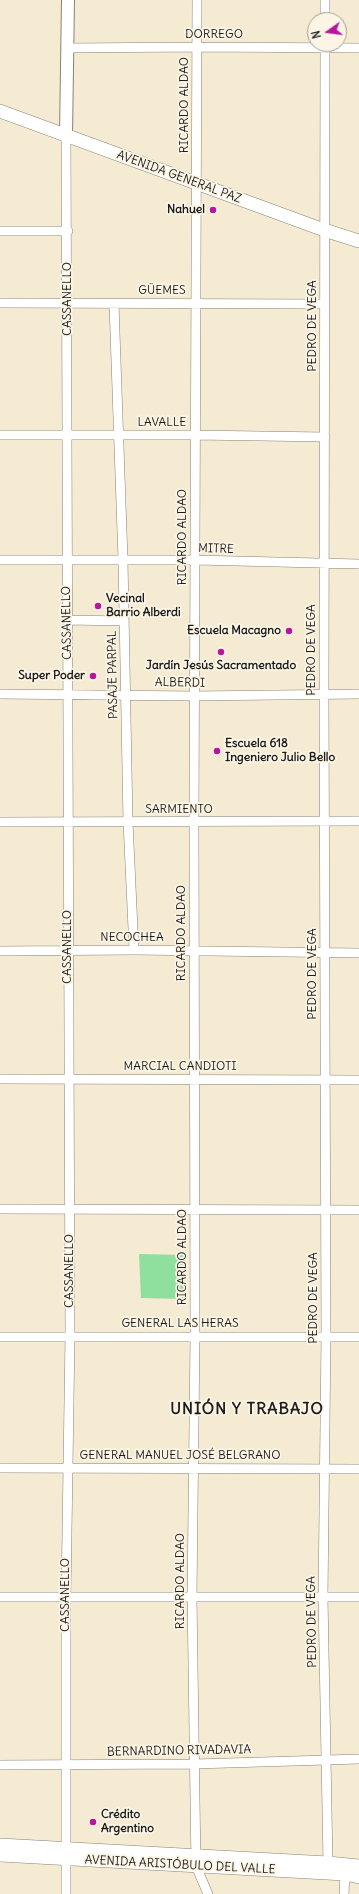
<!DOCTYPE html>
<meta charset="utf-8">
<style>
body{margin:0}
#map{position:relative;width:359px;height:1894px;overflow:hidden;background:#f5ead2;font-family:Delius,sans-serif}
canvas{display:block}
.north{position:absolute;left:307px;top:12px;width:40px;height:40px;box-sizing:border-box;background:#fcf5e5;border:1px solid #a29e95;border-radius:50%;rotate:256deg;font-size:11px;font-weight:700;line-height:16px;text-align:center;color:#1c1c1c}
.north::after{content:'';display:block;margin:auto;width:14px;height:18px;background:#b5179e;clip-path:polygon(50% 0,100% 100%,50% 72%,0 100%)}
</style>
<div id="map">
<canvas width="359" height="1894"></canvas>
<div class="north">N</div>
</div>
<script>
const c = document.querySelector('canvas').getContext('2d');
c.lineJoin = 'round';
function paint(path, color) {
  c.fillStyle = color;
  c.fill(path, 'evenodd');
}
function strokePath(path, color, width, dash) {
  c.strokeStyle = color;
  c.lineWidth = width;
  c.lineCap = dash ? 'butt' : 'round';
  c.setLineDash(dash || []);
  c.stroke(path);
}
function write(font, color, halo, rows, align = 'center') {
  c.font = font + ' Delius,sans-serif';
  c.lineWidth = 3.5;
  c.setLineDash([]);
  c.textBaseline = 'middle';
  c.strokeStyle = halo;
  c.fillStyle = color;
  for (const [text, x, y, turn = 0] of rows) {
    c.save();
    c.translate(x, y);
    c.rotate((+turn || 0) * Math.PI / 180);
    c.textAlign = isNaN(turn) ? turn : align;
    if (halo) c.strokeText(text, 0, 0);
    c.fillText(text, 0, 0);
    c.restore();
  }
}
paint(new Path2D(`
 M139,1254L185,1255V1299L141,1298Z`), '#8fdf9f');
const minor = new Path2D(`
 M197,0L194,821L195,1336L192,1597L196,1866L208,1894
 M325,20V0
 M325,44L324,694L326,1337L323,1597L328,1863L345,1874L344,1894
 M68,48L196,47L359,48
 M0,231H68
 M0,303L325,304
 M114,304L123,560L128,822L134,950
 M0,435H195L325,437
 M0,560H195L359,564
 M68,620L124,621
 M0,694L194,696L359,694
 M0,822L359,821
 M0,951L134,950L359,953
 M0,1079L359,1080
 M0,1209L359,1210
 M0,1337H359
 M0,1468L359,1469
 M0,1597H359
 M0,1765L195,1764L359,1759
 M66,1894V1597L70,1336L66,135`);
const tertiary = new Path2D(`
 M66,135L68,0`);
const secondary = new Path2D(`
 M0,111L324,230L359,241
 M0,1845L328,1863L359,1866
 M0,1855L345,1874L359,1877`);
strokePath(minor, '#888377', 10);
strokePath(tertiary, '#888377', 14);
strokePath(secondary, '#888377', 14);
strokePath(minor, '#fff', 9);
strokePath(tertiary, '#fff', 12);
strokePath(secondary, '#fff', 13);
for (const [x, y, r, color] of [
 [213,210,4,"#b5179e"],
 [98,606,4,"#b5179e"],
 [289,631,4,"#b5179e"],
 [221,652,4,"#b5179e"],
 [93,676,4,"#b5179e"],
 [217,751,4,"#b5179e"],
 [93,1822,4,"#b5179e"]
]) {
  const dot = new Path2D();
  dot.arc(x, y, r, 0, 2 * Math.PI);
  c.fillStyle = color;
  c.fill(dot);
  strokePath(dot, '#fcf5e5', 1.5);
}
write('12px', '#1c1c1c', '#fcf5e5', [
 ["DORREGO",214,35],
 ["RICARDO ALDAO",185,105,-90],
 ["AVENIDA GENERAL PAZ",179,177,20],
 ["GÜEMES",162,291],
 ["CASSANELLO",68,299,-90],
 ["PEDRO DE VEGA",313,326,-90],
 ["LAVALLE",162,423],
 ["RICARDO ALDAO",183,537,-90],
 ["MITRE",216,549,2],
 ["CASSANELLO",67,623,-91],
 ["PEDRO DE VEGA",312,650,-90],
 ["PASAJE PARPAL",113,675,-91],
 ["ALBERDI",180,683,1],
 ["SARMIENTO",179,810],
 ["RICARDO ALDAO",182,933,-90],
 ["NECOCHEA",132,938],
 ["CASSANELLO",68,947,-90],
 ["PEDRO DE VEGA",313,974,-90],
 ["MARCIAL CANDIOTI",180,1067],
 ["RICARDO ALDAO",183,1257,-90],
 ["CASSANELLO",70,1271,-90],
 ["PEDRO DE VEGA",314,1298,-90],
 ["GENERAL LAS HERAS",180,1324],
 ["GENERAL MANUEL JOSÉ BELGRANO",180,1456],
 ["RICARDO ALDAO",181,1581,-90],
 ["CASSANELLO",66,1595,-90],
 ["PEDRO DE VEGA",312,1622,-91],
 ["BERNARDINO RIVADAVIA",179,1751,-1],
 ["AVENIDA ARISTÓBULO DEL VALLE",180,1865,3]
]);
write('bold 12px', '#1c1c1c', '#fcf5e5', [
 ["Nahuel",205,210],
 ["Vecinal",106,599,"left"],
 ["Barrio Alberdi",106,613,"left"],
 ["Escuela Macagno",281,631],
 ["Jardín Jesús Sacramentado",221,666,"center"],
 ["Super Poder",85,676],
 ["Escuela 618",225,744,"left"],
 ["Ingeniero Julio Bello",225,758,"left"],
 ["Crédito",101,1815,"left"],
 ["Argentino",101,1829,"left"]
], 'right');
c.letterSpacing = '1px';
write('bold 16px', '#1c1c1c', '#fcf5e5', [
 ["UNIÓN Y TRABAJO",247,1409]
]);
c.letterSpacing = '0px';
</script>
